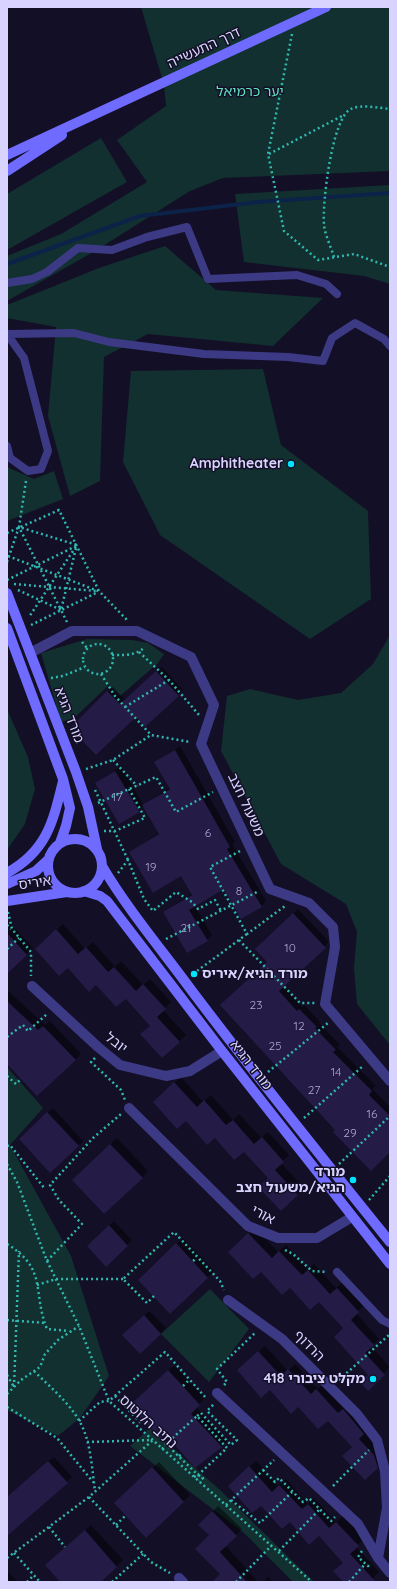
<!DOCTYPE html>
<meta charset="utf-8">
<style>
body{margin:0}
#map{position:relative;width:397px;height:1589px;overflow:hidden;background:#130f26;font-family:Quicksand,sans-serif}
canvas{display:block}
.frame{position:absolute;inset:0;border:8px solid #d9d4ff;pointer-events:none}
</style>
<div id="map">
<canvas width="397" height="1589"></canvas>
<div class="frame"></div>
</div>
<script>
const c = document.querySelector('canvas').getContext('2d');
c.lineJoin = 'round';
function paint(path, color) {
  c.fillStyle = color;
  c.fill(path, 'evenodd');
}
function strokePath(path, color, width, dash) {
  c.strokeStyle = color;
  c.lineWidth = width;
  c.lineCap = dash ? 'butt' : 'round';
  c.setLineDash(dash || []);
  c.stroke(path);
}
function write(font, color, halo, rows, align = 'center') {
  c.font = font + ' Quicksand,"Noto Sans Hebrew",sans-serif';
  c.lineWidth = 3;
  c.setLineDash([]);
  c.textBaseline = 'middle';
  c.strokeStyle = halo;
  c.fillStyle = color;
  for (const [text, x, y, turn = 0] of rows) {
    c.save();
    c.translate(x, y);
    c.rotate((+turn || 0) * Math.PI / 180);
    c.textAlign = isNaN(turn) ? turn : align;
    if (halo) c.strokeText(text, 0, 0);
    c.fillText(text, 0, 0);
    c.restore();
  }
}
paint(new Path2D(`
 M141,7H390V171L223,178L190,191L95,251L7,301V256L61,234L147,182L117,140L166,106L164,85Z
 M101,138L127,182L7,250V194Z
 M390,185V284L364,276L244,262L235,194Z
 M165,246L216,290L323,298L273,346L148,334L104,357L100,481L70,496L48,416L56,327L7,318V305L99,268Z
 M263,369L281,445L368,511L371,599L310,639L160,535L123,462L131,371Z
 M7,467L34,479L54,471L63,499L7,521Z
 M390,635V1045L357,1004L354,968L357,932L346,904L281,864L221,751L227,696L250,689L298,700L341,693L373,664Z
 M87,639L132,640L148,643L164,654L158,663L120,696L109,685L73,719L61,722L41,653Z
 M7,709L28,757L35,789L25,824L7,850Z
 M7,1067L43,1108L10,1145L71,1256L109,1376L80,1418L58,1436L7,1410Z
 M210,1289L249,1329L209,1382L161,1334Z
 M150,1428L219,1489L314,1582H293L244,1533L130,1446Z`), '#12302f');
paint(new Path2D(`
 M162,667L183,690L145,725L136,715L71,728L113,687L125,700Z
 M180,746L235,842L232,844L266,901L261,906L224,888L194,905L212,935L207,940L164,912L193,893L182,875L130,852L159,833L143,806L139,811L96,783L121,766L143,805L170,787L156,763Z
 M298,909L329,942L283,986L302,1007L304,1005L320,1022L319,1023L340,1045L337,1047L376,1086L372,1089L390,1107V1151L337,1130L222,1005L268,962L256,949Z
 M7,920L33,948L7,972Z
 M63,924L85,949L93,942L115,967L121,961L143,985L150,979L171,1002L163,1010L186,1035L162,1057L142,1034L151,1025L126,998L97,984L68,967L42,942Z
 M7,990L45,1025L50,1021L81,1054L75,1060L7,1062Z
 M181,1077L203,1102L211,1095L233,1120L239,1114L261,1138L268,1132L289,1155L281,1163L304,1188L281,1210L269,1178L244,1150L215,1137L186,1120L160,1095Z
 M53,1108L83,1141L50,1172L20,1139Z
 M117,1138L148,1171L142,1178L80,1174Z
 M114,1221L132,1240L106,1265L88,1246Z
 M255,1228L278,1252L286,1245L308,1270L314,1264L336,1288L343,1282L364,1305L356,1313L379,1339L371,1346L390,1367L368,1389L369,1375L344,1328L319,1301L290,1287L235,1246Z
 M183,1238L214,1271L170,1313L145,1273Z
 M149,1311L166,1328L140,1353L123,1335Z
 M265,1346L288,1371L295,1364L318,1389L323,1383L380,1449L383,1461L377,1468L353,1447L328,1419L299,1406L270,1389L244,1364Z
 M174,1365L205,1398L196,1407L227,1441L221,1447L137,1400Z
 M54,1457L72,1477L7,1528V1497Z
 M256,1461L278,1486L286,1479L308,1504L314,1498L336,1522L343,1516L364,1539L356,1547L379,1572L369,1582H345L344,1562L319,1535L290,1521L235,1480Z
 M159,1462L190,1495L146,1537L121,1497Z
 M218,1506L242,1529L226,1546L258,1582H213L222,1574L210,1535L200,1525Z
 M91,1525L123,1560L99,1582H62L53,1559Z
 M9,1573L18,1582H7V1575Z
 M268,1577L272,1582H263Z`), '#0007');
strokePath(new Path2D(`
 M7,264L140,216L258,202L390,193`), '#0c2248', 4);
paint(new Path2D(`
 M156,671L179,696L145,727L136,717L96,755L70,728L107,691L120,704Z
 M175,750L230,847L227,849L262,907L241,919L224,889L189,910L208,941L187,953L163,912L192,895L181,876L153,893L129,852L159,834L142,805L170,789L154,762Z
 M115,771L140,812L119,824L95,783Z
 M293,913L326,948L279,991L297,1011L299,1009L317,1027L315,1028L336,1050L333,1052L372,1091L369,1095L390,1116V1152L371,1171L333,1132L335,1130L220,1005L267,962L255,949Z
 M56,929L78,954L86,947L108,972L114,967L136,991L143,984L166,1009L157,1017L180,1042L162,1058L140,1034L150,1026L126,999L116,1007L96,985L89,992L68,968L59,976L35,949Z
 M7,933L27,955L7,974Z
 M7,1001L38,1030L43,1026L76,1060L37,1096L7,1064Z
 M174,1082L197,1107L204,1100L226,1125L233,1120L254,1144L262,1137L284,1162L275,1170L298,1195L281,1211L258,1187L268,1178L244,1152L234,1160L215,1138L207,1145L186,1121L177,1129L153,1102Z
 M47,1112L79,1146L50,1173L19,1139Z
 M110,1144L143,1178L104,1214L72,1180Z
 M109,1225L128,1246L106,1267L87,1246Z
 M248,1233L272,1258L279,1251L302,1275L308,1270L330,1294L337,1288L359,1312L351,1320L374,1345L365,1353L385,1375L368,1391L360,1382L368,1375L334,1337L343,1328L319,1302L310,1310L290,1288L282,1295L261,1272L253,1279L228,1252Z
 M176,1243L208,1278L170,1314L138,1280Z
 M144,1315L161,1334L140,1354L122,1335Z
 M258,1351L281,1376L288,1369L311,1394L316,1389L338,1413L343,1409L364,1434L359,1439L374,1455L378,1468L365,1480L342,1456L352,1447L328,1421L318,1429L298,1407L291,1414L270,1390L261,1398L237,1370Z
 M168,1370L200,1405L191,1414L222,1447L195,1468L167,1436L162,1440L129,1406Z
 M48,1461L68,1483L7,1536V1497Z
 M249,1466L272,1492L279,1485L302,1509L308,1504L329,1528L336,1522L359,1546L350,1554L376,1582H343L333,1571L343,1563L319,1536L309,1545L290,1522L282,1529L261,1506L252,1513L228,1486Z
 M152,1467L184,1502L146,1538L114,1503Z
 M212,1511L237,1536L220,1552L247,1582H212L220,1574L195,1549L209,1535L198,1525Z
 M85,1530L117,1567L101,1582H60L45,1565Z`), '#241b47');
strokePath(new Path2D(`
 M292,34L268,154L284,231L318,260L354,254L390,267
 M269,154L342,116
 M334,257C331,247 325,235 324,225C322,204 332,117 351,109C361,104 379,108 390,109
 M7,533L59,510L99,591L127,620
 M8,556L98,591
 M7,562L19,527L77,545L29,617
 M7,580L76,546
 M14,584L96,591
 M18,590L61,610L19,527L26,481
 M67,622L61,610L76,548
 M31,625L98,592
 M82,642L87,648
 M83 659a15 15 0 1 1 30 0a15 15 0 1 1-30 0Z
 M139,652L169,680L199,715
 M112,655C125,655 135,656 145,647
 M101,674L115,696L151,735L190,742
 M51,678L63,676L85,667
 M125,707L169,680
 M76,743L81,740
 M113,760L137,786
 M86,769L113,760L151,735
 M95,790L128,860
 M98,803L156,777L176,812L213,792
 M104,831H115L145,818L129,789
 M240,851L210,867L247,934L285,906
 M118,873L128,860L144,899L153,911L176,892L192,902L198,909L215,900L221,911
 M8,912L12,929L31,952V976
 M7,925L11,929
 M166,939L259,891
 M239,940L300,1003H316
 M7,949L19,938
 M193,974L247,934
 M7,1037L23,1025L28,1031L47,1014
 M95,1058L91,1062L121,1090L125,1100
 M268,1072L328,1023
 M7,1076L16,1084L21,1079
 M304,1118L363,1066
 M7,1146L10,1145L45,1189
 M7,1164L17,1182L47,1261L79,1326L109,1401L312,1582
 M339,1164L390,1116
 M369,1200L390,1176
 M7,1244C48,1269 32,1292 47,1329L69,1331
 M285,1250L293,1254L312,1271L327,1272
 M47,1261L82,1224L59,1200L50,1185L93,1138L121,1114
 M193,1261L197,1258
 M37,1285L56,1279H123
 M154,1296L147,1303L123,1279L174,1232L220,1281L224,1290
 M7,1320L45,1323
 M34,1371C51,1388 70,1403 81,1424C91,1443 92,1470 95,1491
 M7,1375L14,1387
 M339,1380L390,1334
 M224,1385L227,1382L217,1369L256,1332
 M183,1386L190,1379
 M14,1387L19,1251
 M7,1394L21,1380L40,1367L45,1354L58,1340L79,1326
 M115,1396L141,1423L143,1420
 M7,1407L57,1438L93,1482
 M197,1416L201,1413L231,1445L237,1440L207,1411L214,1404
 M79,1421L100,1402L109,1401L165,1352L206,1398
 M87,1442L152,1440
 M162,1449L166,1444L197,1416L227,1448L198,1475L166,1444
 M179,1456L182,1454
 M263,1470L275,1482L279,1478L303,1502L309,1498L331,1521L335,1517
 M194,1477L198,1475L203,1478L199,1481
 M333,1486L369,1450
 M89,1497L151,1562L170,1573
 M231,1500L260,1523L292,1492
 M226,1505L274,1460
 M116,1525L125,1516
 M49,1527L65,1547
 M279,1551L320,1509
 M362,1551L358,1557L368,1566L369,1565
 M14,1553L40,1582
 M7,1558L89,1497L153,1440
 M27,1582L34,1575
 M112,1582L143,1554
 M236,1582L272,1545
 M349,1582L365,1564`), '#2fb8b0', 2.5, [2, 3]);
strokePath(new Path2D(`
 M7,283L32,279L47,272L78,248L112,250L147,237L187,227L208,279L297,275L326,284L337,294
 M7,334L74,333L109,342L204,354L288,357L323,361L332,338L355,323L384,339L390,346
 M7,334L24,358L48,451L41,469L28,471L10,458L7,446
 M337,1272L382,1320L390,1324`), '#3d3a85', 8);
strokePath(new Path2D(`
 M30,653L72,631H137L191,657L214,705L201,744L270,889L309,903L333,927L335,947L325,1004L390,1081
 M32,986L98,1047L120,1065L166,1076L190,1071L222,1051
 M129,1108L248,1226L278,1238H317L352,1217
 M228,1300L282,1339L357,1414L377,1440L385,1471L387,1508L378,1558
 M217,1393L358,1524L378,1558L390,1573
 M179,1578L183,1582`), '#3d3a85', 10);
strokePath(new Path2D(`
 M7,155L326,7
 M7,171L62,135
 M7,593L76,772L88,807L97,849
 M7,628L63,779L70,808L66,826L60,843
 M48 866a27 27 0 1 1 54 0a27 27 0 1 1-54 0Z
 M102,866C128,910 162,950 192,991C256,1076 323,1159 390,1242
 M7,873C47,851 53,822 63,781
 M7,884L36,871L49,859
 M84,891L100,896L107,901L222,1051L390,1264
 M7,901L67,892`), '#6f6bff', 10);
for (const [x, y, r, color] of [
 [291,464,4,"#00e5ff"],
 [194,974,4,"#00e5ff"],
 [353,1180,4,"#00e5ff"],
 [373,1379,4,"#00e5ff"]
]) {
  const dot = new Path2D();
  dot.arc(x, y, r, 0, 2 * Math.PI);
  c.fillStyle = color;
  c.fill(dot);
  strokePath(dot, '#130f26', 1.5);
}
write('12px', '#aca6d1', null, [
 ["17",117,797],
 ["6",208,833],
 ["19",151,867],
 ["8",239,891],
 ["21",186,928],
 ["10",290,948],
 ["23",256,1005],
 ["12",299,1026],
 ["25",275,1046],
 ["14",336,1072],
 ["27",314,1090],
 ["16",372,1114],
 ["29",350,1133]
]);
write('14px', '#d9d4ff', '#130f26', [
 ["דרך התעשייה",204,48,-25],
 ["מורד הגיא",69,715,69],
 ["משעול חצב",246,805,65],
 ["איריס",35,883,-8],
 ["יובל",116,1043,38],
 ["מורד הגיא",251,1065,52],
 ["אורי",263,1215,28],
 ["הרדוף",309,1346,45],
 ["נתיב הלוטוס",148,1422,42]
]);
write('14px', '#5fe0c0', '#130f26', [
 ["יער כרמיאל",250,92]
]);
write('bold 14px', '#d9d4ff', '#130f26', [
 ["Amphitheater",283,464],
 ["מורד הגיא/איריס",202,974,"left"],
 ["מורד",345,1172],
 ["הגיא/משעול חצב",345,1188],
 ["מקלט ציבורי 418",365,1379]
], 'right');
</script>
